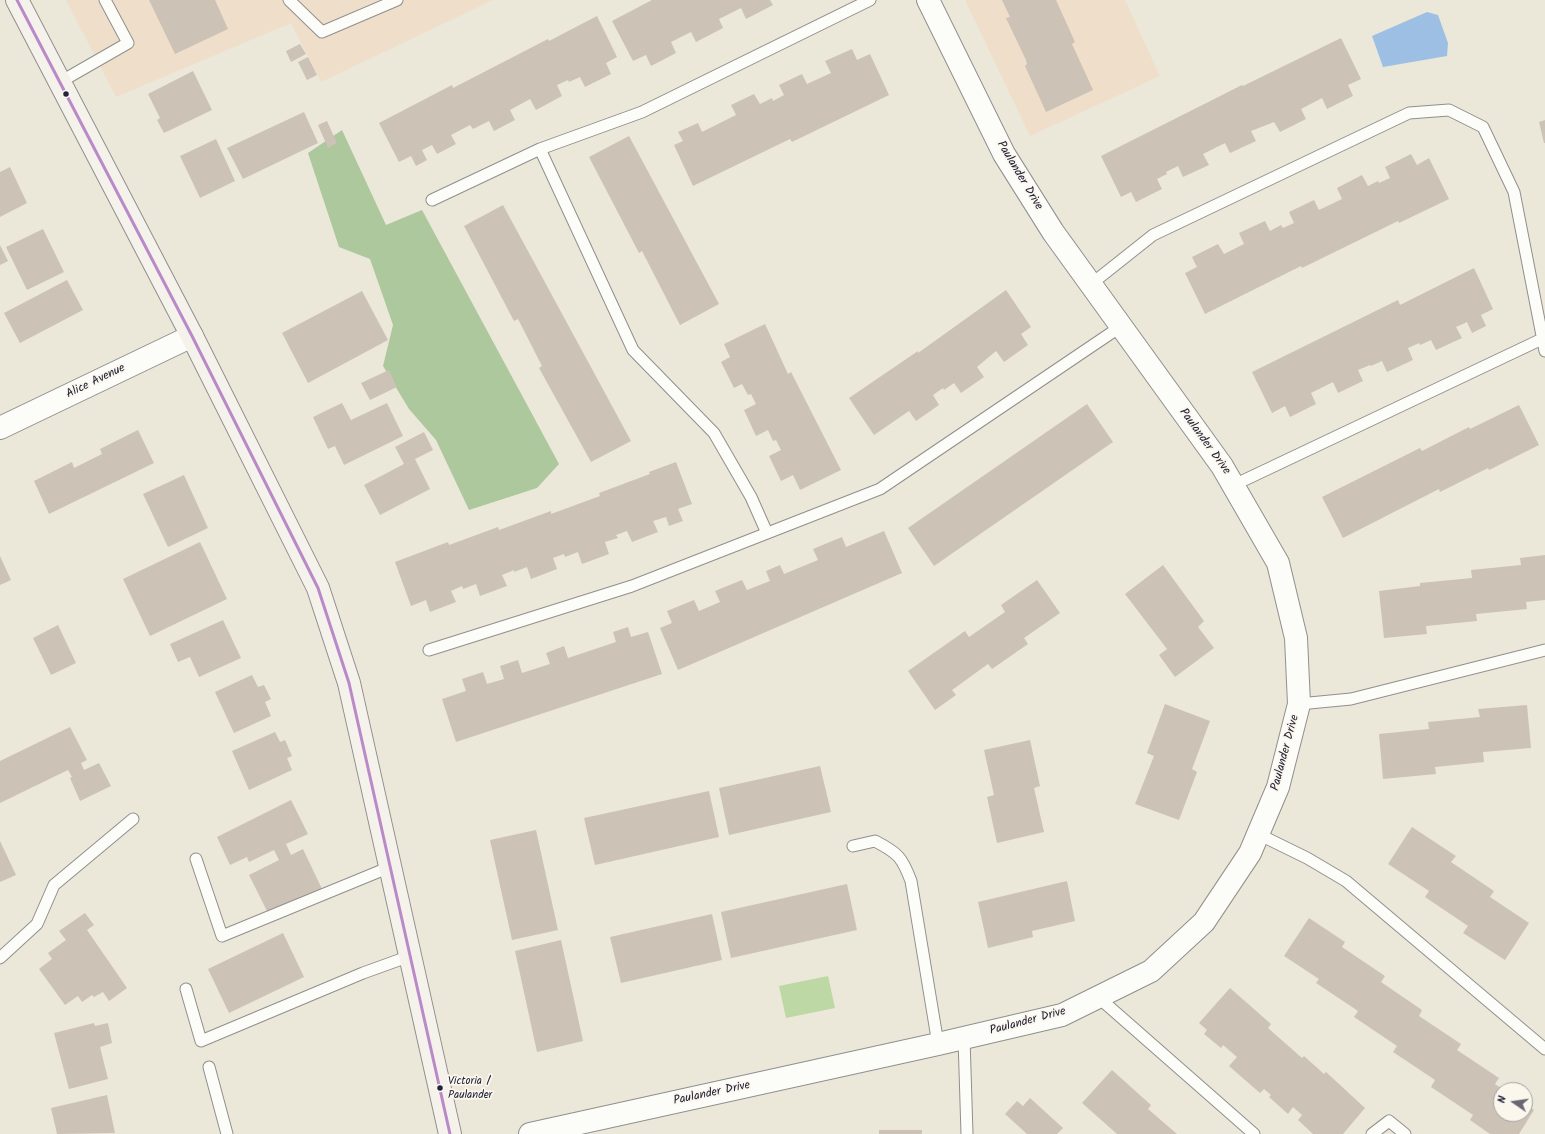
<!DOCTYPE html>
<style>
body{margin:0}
#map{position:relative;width:1545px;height:1134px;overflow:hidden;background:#ebe8da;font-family:Kalam,sans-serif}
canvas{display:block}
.north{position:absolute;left:1493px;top:1082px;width:40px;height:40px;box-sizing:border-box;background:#fbf7ec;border:1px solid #a4a2a5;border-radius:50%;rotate:283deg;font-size:11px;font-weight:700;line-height:16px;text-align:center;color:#22223b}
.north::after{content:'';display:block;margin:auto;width:14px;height:18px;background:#686773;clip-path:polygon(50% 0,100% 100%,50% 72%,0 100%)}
</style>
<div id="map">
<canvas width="1545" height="1134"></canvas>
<div class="north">N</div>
</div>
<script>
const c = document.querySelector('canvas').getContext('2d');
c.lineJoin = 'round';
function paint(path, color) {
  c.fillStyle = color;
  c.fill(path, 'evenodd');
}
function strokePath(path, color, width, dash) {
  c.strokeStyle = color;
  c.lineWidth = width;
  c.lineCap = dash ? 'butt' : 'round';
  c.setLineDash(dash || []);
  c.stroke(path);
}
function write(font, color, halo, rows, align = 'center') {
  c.font = font + ' Kalam,sans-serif';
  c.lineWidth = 3.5;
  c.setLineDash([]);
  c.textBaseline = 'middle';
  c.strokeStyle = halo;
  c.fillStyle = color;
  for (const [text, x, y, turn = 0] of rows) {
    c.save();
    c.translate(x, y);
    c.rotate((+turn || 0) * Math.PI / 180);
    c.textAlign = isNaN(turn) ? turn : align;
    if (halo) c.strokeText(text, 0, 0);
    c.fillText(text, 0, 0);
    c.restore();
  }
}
paint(new Path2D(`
 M66,0H493L321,82L291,23L116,97Z
 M965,0H1125L1160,76L1030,136Z`), '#efdeca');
paint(new Path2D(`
 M828,976L835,1008L786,1018L779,986Z`), '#bdd8a5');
paint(new Path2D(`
 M342,130L386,225L422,210L559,464L537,488L469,510L436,440L409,409L383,366L393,325L370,259L339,247L308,153Z`), '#acc89c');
paint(new Path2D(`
 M1427,12L1438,15L1448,43L1447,56L1383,67L1372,36Z`), '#9dbfe3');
paint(new Path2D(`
 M149,0H215L228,29L175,54Z
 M652,0H770L773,5L746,19L741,8L719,19L723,28L696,42L691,32L671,42L676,53L651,66L646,55L633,61L612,21Z
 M1002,0H1056L1075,42L1072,44L1093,90L1046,112L1025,66L1027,64L1026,60L1006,18L1010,17Z
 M597,16L617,57L606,63L611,74L585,87L580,77L569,82L568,80L557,85L562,96L536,110L530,99L510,110L515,120L494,131L489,121L473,129L470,125L451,135L456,144L437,154L432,145L422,150L427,160L416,166L411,156L399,162L379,123L452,85L453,88L548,39L549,41Z
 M1341,38L1361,79L1348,85L1353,96L1327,109L1322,98L1301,109L1306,119L1280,132L1274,122L1251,131L1256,141L1230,153L1225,143L1203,154L1209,165L1183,177L1178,166L1166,172L1167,174L1157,179L1162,189L1136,202L1131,192L1121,197L1101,156L1242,85L1243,86Z
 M300,44L306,54L291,62L286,51Z
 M852,49L857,60L870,54L889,95L792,142L790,139L693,186L674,145L683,141L678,132L698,123L702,132L736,115L731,105L754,94L760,104L772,98L773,101L784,95L779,85L802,74L807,84L831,73L825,61Z
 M308,57L317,75L307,80L298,62Z
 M193,71L212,110L164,133L157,120L160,118L148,94Z
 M304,112L318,143L243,179L227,148Z
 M1545,120V143H1544L1539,122Z
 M327,121L337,143L328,148L318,125Z
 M629,136L719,304L680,325L642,251L639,253L589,157Z
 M216,139L235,181L200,198L180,156Z
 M1411,154L1417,165L1429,158L1449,199L1399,223L1398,221L1302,268L1301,266L1205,314L1185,273L1197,267L1192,257L1218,244L1224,254L1244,244L1239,233L1265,221L1270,231L1281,225L1283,228L1294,223L1289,212L1314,200L1319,210L1342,199L1337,188L1362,175L1368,186L1378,181L1379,183L1390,178L1385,167Z
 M10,167L27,203L0,217V172Z
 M503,205L631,441L591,462L539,368L542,366L518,319L514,321L464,226Z
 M43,229L64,272L27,290L6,247Z
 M0,245L8,261L0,265Z
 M1474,268L1493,309L1481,315L1486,326L1472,333L1467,322L1456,327L1462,338L1436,350L1431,340L1420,345L1419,343L1408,348L1413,360L1387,372L1382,361L1371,366L1370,365L1358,370L1363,381L1338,393L1333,382L1311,393L1316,404L1290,417L1285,406L1272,413L1252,372L1398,300L1400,305Z
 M67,280L83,310L20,343L4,313Z
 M1006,290L1031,327L1021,334L1028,345L1004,362L996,351L977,367L984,377L961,393L954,383L944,390L943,388L933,395L939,405L916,421L909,411L874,435L849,398L918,351V353Z
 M362,291L388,340L308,383L282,333Z
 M765,324L788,374L791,372L841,470L800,490L793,475L781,481L769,456L781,450L776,440L773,441L768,430L756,436L744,410L756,404L751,394L748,395L742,384L734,388L721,362L730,357L724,344Z
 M389,370L397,387L370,400L361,383Z
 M342,403L351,420L387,403L403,436L344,465L335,446L328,449L313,417Z
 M1087,404L1113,442L934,566L908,528Z
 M1519,405L1539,445L1489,470L1488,468L1440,492L1439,489L1343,538L1322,497L1420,448L1422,451L1469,427L1470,429Z
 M138,430L154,463L49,514L34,481L72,462L74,468L102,454L100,449Z
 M424,432L433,450L415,459L430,489L380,515L364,485L404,464L395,447Z
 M676,462L692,504L678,509L683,521L669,526L666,517L653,521L658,532L632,542L627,531L616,535L618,538L605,542L609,554L582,564L578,552L565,557L564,554L553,558L557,569L531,579L527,567L514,572V570L502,575L507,586L480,596L476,584L463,589L462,586L451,591L456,602L430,612L426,600L411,606L395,562L448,542L449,545L498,527L499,530L551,511V514L600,496L599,493L650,474L649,472Z
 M184,475L208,528L168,547L143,494Z
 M884,531L902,573L678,670L660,628L672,623L667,611L694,600L699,611L720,602L715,591L742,580L747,590L770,581L766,571L780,565L784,574L818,560L813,549L842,537L846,547Z
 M200,542L227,599L150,636L123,579Z
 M1545,555V600L1526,602L1527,609L1476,614L1477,621L1426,626L1427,634L1384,638L1379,591L1420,586V583L1472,578L1471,570L1521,565L1520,558Z
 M0,556L11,580L0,585Z
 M1163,565L1204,621L1198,627L1214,648L1175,677L1159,655L1167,649L1125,594Z
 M1037,580L1060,613L1024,638L1028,644L992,669L988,664L952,690L956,695L935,710L908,671L965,631L969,637L1005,612L1001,605Z
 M223,620L241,658L199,677L190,657L178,662L170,644Z
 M58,625L76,663L51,675L33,638Z
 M628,627L631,637L648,632L662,674L456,742L442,699L466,691L462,679L483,672L487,684L504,679L500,666L518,660L522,673L550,664L546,653L564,646L568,658L616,642L613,632Z
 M252,675L258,687L264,685L271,699L265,702L271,716L234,733L215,692Z
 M1165,704L1210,721L1192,769L1197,772L1179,820L1135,804L1154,756L1147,753Z
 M1527,705L1531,748L1483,752L1484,762L1435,767L1436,774L1383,779L1379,734L1429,729L1428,722L1480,717L1478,709Z
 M70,727L87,760L81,763L84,770L99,763L111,786L80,801L70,778L72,777L68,770L0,803V761Z
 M275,732L280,742L285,740L292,756L287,758L292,770L249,790L232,751Z
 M1030,740L1040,786L1034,788L1044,832L997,843L987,797L994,795L984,750Z
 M820,766L831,812L729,835L719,788Z
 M709,791L719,837L595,865L584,818Z
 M291,800L308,834L286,844L291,855L303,849L322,889L269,915L249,875L279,860L274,850L249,862L247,857L230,865L217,837Z
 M1412,827L1456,856L1451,862L1494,891L1490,897L1529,923L1505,960L1463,933L1468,926L1425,897L1429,891L1388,864Z
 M536,830L558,930L512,940L490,840Z
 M0,841L16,875L0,882Z
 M1067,881L1075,921L1032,931L1033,937L988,948L978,902Z
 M847,884L857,930L731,958L721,912Z
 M85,913L94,925L87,930L127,988L109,1001L103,992L94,997L92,995L82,1002L78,996L65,1005L39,969L52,959L48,953L66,940L59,931Z
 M712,914L722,960L621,983L610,937Z
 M1309,918L1345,942L1342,947L1385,976L1381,982L1422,1010L1419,1016L1461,1044L1457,1050L1499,1078L1495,1084L1504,1090H1501V1114H1525V1104L1534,1110L1519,1134H1490L1470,1120L1473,1115L1431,1087L1435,1080L1393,1052L1397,1046L1354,1017L1358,1011L1316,983L1319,979L1284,956Z
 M283,933L304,977L229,1013L208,969Z
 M561,940L583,1041L537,1052L515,951Z
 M1230,988L1271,1024L1268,1028L1302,1058L1304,1056L1324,1074L1326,1072L1365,1108L1343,1134H1313L1298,1120L1302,1115L1293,1107L1288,1114L1269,1097L1271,1095L1264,1089L1260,1093L1229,1066L1237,1057L1223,1045L1221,1048L1204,1034L1207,1030L1199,1023Z
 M94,1023L95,1026L108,1023L112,1043L100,1047L108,1079L69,1089L54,1033Z
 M1112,1070L1151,1105L1148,1109L1177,1134H1117L1082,1103Z
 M107,1095L115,1133L57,1134L51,1108Z
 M1030,1098L1063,1128L1057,1134H1027L1005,1114L1017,1101L1023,1106Z
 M879,1130H922V1134H879Z`), '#ccc2b5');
const service = new Path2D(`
 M289,0L322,32L397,0
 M60,82L128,43L105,0
 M540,149L633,350L714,433L751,497L767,533
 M432,200L540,149L642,112L870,0
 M1090,285L1153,235L1409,113L1449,110L1483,127L1514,192L1545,351
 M1234,485L1542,339
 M429,650L632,586L880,489L1120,327
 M1299,704L1351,699L1545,650
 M1258,834L1307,858L1346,881L1545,1049
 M853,846L875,841C898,853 902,857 911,881L938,1044
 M196,859L222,936L390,867
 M0,958L37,924L54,885L133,819
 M186,989L201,1041L363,973L410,956
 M1098,997L1254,1134
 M964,1038L967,1134
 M209,1067L227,1134
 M1372,1134L1389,1121L1405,1134`);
const minor = new Path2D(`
 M0,428L192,336
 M530,1134L938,1044L1062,1015L1151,971L1204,922L1250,853L1278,787L1299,704L1296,638L1278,563L1222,466L1053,232L1004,154L928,0`);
const secondary = new Path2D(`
 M17,0L192,336L318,588L349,683L450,1134`);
strokePath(service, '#908f8c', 13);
strokePath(minor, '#908f8c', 24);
strokePath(secondary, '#908f8c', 24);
strokePath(service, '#fcfcf9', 11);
strokePath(minor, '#fcfcf9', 22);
strokePath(secondary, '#f5f2ec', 22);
strokePath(new Path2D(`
 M17,0L192,336L318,588L349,683L450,1134`), '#b98ac7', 3);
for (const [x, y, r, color] of [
 [66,94,3.5,"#22223b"],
 [440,1088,3.5,"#22223b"]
]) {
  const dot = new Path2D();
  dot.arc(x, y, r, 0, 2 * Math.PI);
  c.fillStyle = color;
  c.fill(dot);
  strokePath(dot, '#fbf7ec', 1.5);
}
write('11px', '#22223b', '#fbf7ec', [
 ["Victoria /",448,1082],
 ["Paulander",448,1096]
], 'left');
write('12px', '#22223b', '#fbf7ec', [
 ["Paulander Drive",1019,176,59],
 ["Alice Avenue",96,382,-26],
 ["Paulander Drive",1204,442,54],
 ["Paulander Drive",1286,753,-75],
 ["Paulander Drive",1028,1022,-15],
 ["Paulander Drive",712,1094,-12]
]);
</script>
